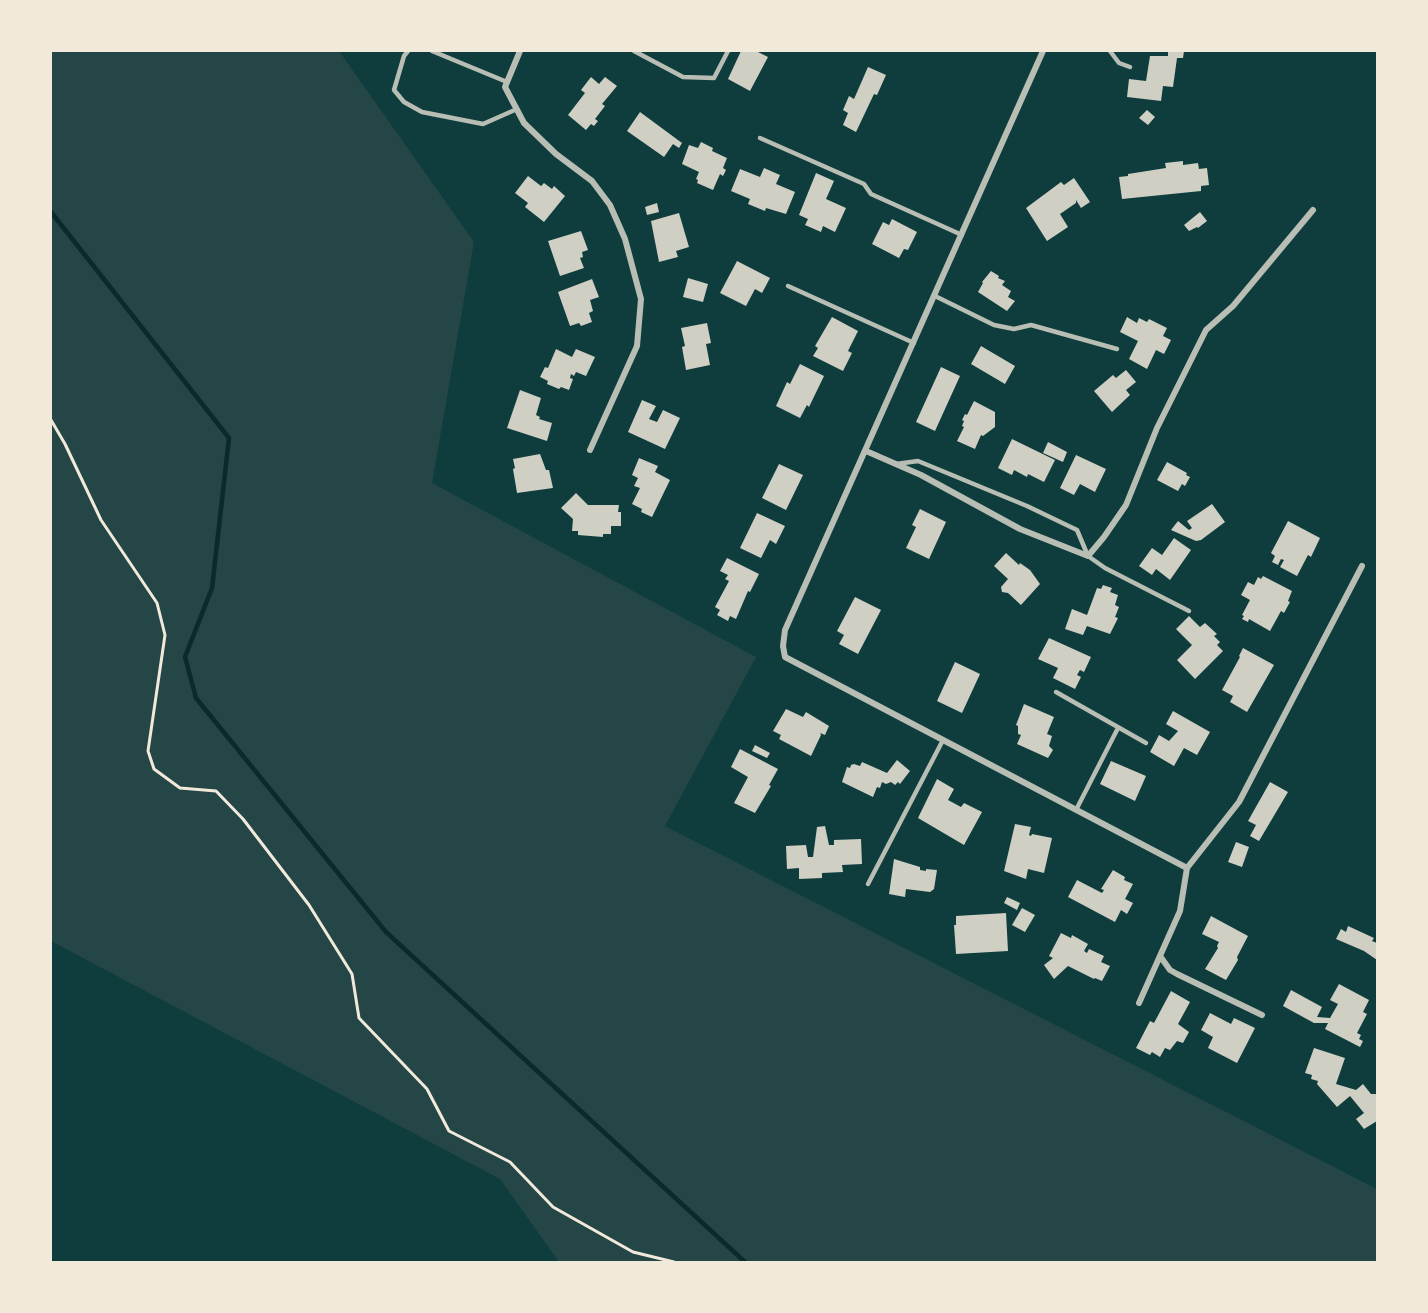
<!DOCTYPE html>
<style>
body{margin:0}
#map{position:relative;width:1428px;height:1313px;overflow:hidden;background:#0f3d3e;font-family:Raleway,sans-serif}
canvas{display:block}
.frame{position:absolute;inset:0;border:52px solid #f1e9da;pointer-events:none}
</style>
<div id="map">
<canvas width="1428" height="1313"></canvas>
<div class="frame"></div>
</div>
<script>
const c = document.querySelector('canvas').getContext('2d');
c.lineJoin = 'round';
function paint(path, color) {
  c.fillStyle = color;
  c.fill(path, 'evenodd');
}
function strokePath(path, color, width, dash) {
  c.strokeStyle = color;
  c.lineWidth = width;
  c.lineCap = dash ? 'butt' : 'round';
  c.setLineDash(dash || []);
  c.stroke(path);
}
paint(new Path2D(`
 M51,51H339L474,242L432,483L756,657L665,826L1377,1189V1262H559L500,1179L51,941Z`), '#244646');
strokePath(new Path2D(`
 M51,212L229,438L212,588L185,657L196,698L386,932L745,1262`), '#0a2a2b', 4.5);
paint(new Path2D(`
 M741,51H756L768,57L750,91L728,79Z
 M1168,51H1184L1183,58H1177L1173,87L1163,86L1161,101L1127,97L1129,79L1146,81L1150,56H1168Z
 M868,67L886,75L877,95L874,94L856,132L843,125L848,113L843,110L849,96L854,99Z
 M591,77L599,84L605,77L617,86L602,104L605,106L595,119L598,121L594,126L591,124L586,130L568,115L585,93L581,90Z
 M1147,110L1155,117L1148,125L1139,118Z
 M640,112L682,143L679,148L673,144L664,157L627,131Z
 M701,142L713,148L712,151L727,158L723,168L726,170L723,176L720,174L713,190L697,183L698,180L696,179L699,172L682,164L689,145L698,148Z
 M1183,161V165L1198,163L1199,169L1207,168L1209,185L1201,186V191L1122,199L1119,177L1128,176V174L1166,168L1165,163Z
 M764,168L780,175L776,184L795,192L786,214L766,208L765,211L748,204L750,199L731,191L740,169L760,177Z
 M816,173L834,181L826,199L846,208L835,232L823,226L821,232L805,225L808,219L799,215Z
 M528,176L541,186L544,183L552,189L554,186L565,196L544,222L525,207L528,203L515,193Z
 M1074,178L1090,202L1081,208L1076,200V203L1060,214L1068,227L1047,241L1026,208L1061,182L1064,185Z
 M657,203L659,212L647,215L645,207Z
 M1200,212L1207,221L1198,228L1197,227L1189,231L1184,225Z
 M679,213L689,247L676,251L678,257L659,262L651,221Z
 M892,219L917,232L908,250L904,249L899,258L872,244L883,222L889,225Z
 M581,231L588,250L582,252L583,257L580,258L584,268L560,276L548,241Z
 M737,261L770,278L762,293L755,289L746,306L720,293Z
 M991,271L999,276L998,278L1005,281L1002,285L1011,291L1008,297L1015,301L1007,311L978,292L983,283L982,282Z
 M688,278L708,284L703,302L683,297Z
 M592,279L599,297L590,300L593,311L589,313L592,322L581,326L579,323L570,326L558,292Z
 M832,317L858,331L848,351L852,353L843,371L813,356L818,348L815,346Z
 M1127,317L1137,323L1139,318L1147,322L1149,319L1167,328L1163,336L1171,340L1164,354L1156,350L1147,369L1129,359L1138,341L1120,332Z
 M707,323L711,343L706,344L710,365L686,370L682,347L685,346L681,328Z
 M981,346L1015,366L1005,384L971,364Z
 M556,349L572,357L576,349L595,357L586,376L576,372L574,376L571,374L570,378L573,379L569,390L561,387L559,389L547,384L548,381L540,377L545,367L548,368Z
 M800,364L824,376L809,407L807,405L800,418L776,406L787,382L790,384Z
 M941,367L960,376L935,431L916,422Z
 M1126,370L1136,382L1126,390L1130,395L1112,412L1094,391L1113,375L1116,378Z
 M520,390L541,398L536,415L540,417L539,419L552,423L547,441L507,428Z
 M642,400L656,406L649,419L657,422L663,410L680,418L665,449L628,432Z
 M974,401L995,412V427L983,436L981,435L975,449L957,441L964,427L962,426L964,421L962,420L965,414L967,415Z
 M1012,439L1055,460L1044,482L1028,474L1027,477L1014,470L1012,475L998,468Z
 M1048,442L1067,452L1063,462L1043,453Z
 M540,454L546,470H549L553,488L517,493L513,469L515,468L513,459Z
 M1076,455L1106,469L1095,492L1080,484L1074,495L1060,488Z
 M639,458L658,466L655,472L670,480L652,517L641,512L642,509L632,504L640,488L634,486L638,478L632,475Z
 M1167,462L1187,473L1186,475L1190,477L1185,486L1182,484L1178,491L1157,480Z
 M779,464L803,475L786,510L762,498Z
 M576,493L588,505H619L618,512H621V526H611V534H603V537L578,535V531H572L573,519L561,508Z
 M1212,504L1225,522L1201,540L1196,541L1171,530L1178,521L1189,530L1192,528L1187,521Z
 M920,509L946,522L929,559L906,548L916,527L912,525Z
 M757,513L785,526L776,544L770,540L761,558L740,548Z
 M1288,521L1320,538L1311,557L1308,555L1297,576L1280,567L1284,560L1281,559L1278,565L1272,562L1275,556L1271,553Z
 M1174,538L1191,550L1170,580L1156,569L1152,575L1139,566L1152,548L1162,555Z
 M1006,553L1019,565L1020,563L1030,570L1040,584L1021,605L1008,593L1002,592L1001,587L1008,579L994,566Z
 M727,558L759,574L750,592L748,591L736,619L730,616L728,621L717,615L720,610L715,607L729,581L725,579L728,575L720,571Z
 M1263,576L1292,591L1288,601L1290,602L1284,613L1281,611L1270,631L1249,619L1248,622L1242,619L1244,616L1242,615L1250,600L1241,595L1248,582L1254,585L1258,577L1261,579Z
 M1103,585L1112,588L1110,592L1118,595L1115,605L1119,607L1115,617L1118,618L1110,634L1087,626L1083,635L1065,629L1072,609L1087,615L1097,588L1101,589Z
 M855,597L881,610L858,654L839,644L844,635L837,631Z
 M1189,616L1200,627L1205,623L1217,634L1214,636L1220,642L1217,645L1223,651L1195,679L1177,660L1192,645L1176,629Z
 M1049,638L1091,657L1084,672L1080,670L1077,675L1081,677L1075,689L1053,678L1058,668L1038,659Z
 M1243,648L1274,665L1247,712L1230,702L1233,696L1222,690L1240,657L1239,656Z
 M955,662L980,674L962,713L937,701Z
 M1024,704L1054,717L1047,734L1052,736L1049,746L1053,750L1048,758L1017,744L1021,735L1018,734V726L1016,725Z
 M786,709L803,717L806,712L829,726L825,735L820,733L821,735L811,756L779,739L781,735L773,731Z
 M1173,711L1210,732L1197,755L1184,748L1174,766L1150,752L1159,735L1169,741L1178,731L1166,724Z
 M755,745L770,753L767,758L752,751Z
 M740,749L778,769L769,785L771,786L755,813L734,803L748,777L731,767Z
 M897,760L910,771L900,784L898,782L895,785L891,782L886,784L882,782L880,788L877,787L873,797L842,782L847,767L850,768L851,765L854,764L860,766L862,762L887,773Z
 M1111,761L1146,776L1135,801L1100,784Z
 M937,779L954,789L948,800L961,807L964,803L982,812L964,845L918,818Z
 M1270,782L1288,792L1259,841L1250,836L1256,825L1248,821Z
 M1015,824L1031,827L1029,835L1031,836L1032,834L1052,838L1044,873L1028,869L1026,879L1004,871Z
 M825,826L829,845H834V840L861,839L862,864L842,865L843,872L822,873V878L799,879V868L787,869L786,846L806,845L808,857H813L817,827Z
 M1236,842L1249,847L1242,867L1228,862Z
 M894,859L920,867V870L926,871V869L937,870L934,889L930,892L906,889L905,897L889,894Z
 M1113,870L1125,877L1124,880L1133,884L1125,899L1133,903L1127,914L1121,910L1115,922L1068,897L1077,880L1102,893L1104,890L1101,889Z
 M1007,897L1020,903L1017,910L1004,903Z
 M1022,908L1035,915L1025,932L1012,925Z
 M1006,913L1008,951L956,954L954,925H956V916Z
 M1211,916L1248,936L1237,957L1238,960L1226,980L1205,969L1218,948L1217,946L1219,942L1202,934Z
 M1348,926L1374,938L1372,941L1377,943V960L1364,951L1336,939L1341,929L1346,932Z
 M1061,933L1071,938L1072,935L1088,944L1084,951L1087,953L1089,949L1104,956L1101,962L1110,966L1102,981L1095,978L1094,979L1068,966L1054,979L1044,965L1053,958L1049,956Z
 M1339,984L1369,1000L1363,1012L1367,1014L1357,1033L1361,1035L1359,1039L1363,1041L1360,1047L1325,1029L1328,1023H1314L1283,1006L1291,990L1322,1007L1317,1017L1330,1018L1338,1004L1330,1000Z
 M1171,991L1190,1002L1178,1024L1189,1032L1183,1043L1177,1041L1170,1050L1165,1048L1160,1057L1152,1052L1150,1055L1136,1048L1150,1021L1154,1023Z
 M1210,1013L1231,1024L1234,1018L1255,1028L1237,1063L1208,1048L1213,1037L1201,1030Z
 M1314,1048L1345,1058L1336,1084L1356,1090L1363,1084L1371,1094H1377V1121L1364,1129L1356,1119L1364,1113L1350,1096L1337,1107L1317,1084L1318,1081L1311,1079L1312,1075L1305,1073Z`), '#cfcfc3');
strokePath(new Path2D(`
 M51,420L65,444L101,520L157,603L165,635L148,751L154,769L180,788L216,791L243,819L309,905L352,974L359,1018L427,1089L449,1131L510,1162L553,1207L633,1252L674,1262`), '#f1e9da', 3);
strokePath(new Path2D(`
 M408,51L404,56L394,90L404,102L422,112L483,124L517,109
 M432,51L507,82
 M634,51L683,77L714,78L728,51
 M1110,51L1119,63L1130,67
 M760,138L864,184L871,194L962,235
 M788,286L914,343
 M935,296L994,325L1014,329L1031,325L1117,349
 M896,464L918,461L1027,506L1077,530L1088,556L1105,568L1189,611
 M1056,692L1146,743
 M1076,810L1118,728
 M868,884L943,740`), '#b8beb3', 4.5);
strokePath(new Path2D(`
 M520,51L505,87L524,123L556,154L592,181L610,205L625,239L641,299L637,346L590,450
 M1043,51L785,630L783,646L785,657L1187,868
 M866,451L921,475L1020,529L1088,556L1104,537L1126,505L1157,428L1206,330L1233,306L1313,210
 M1160,956L1170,970L1177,974L1262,1015
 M1139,1003L1180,911L1187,868L1239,802L1362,566`), '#b8beb3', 6);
</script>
